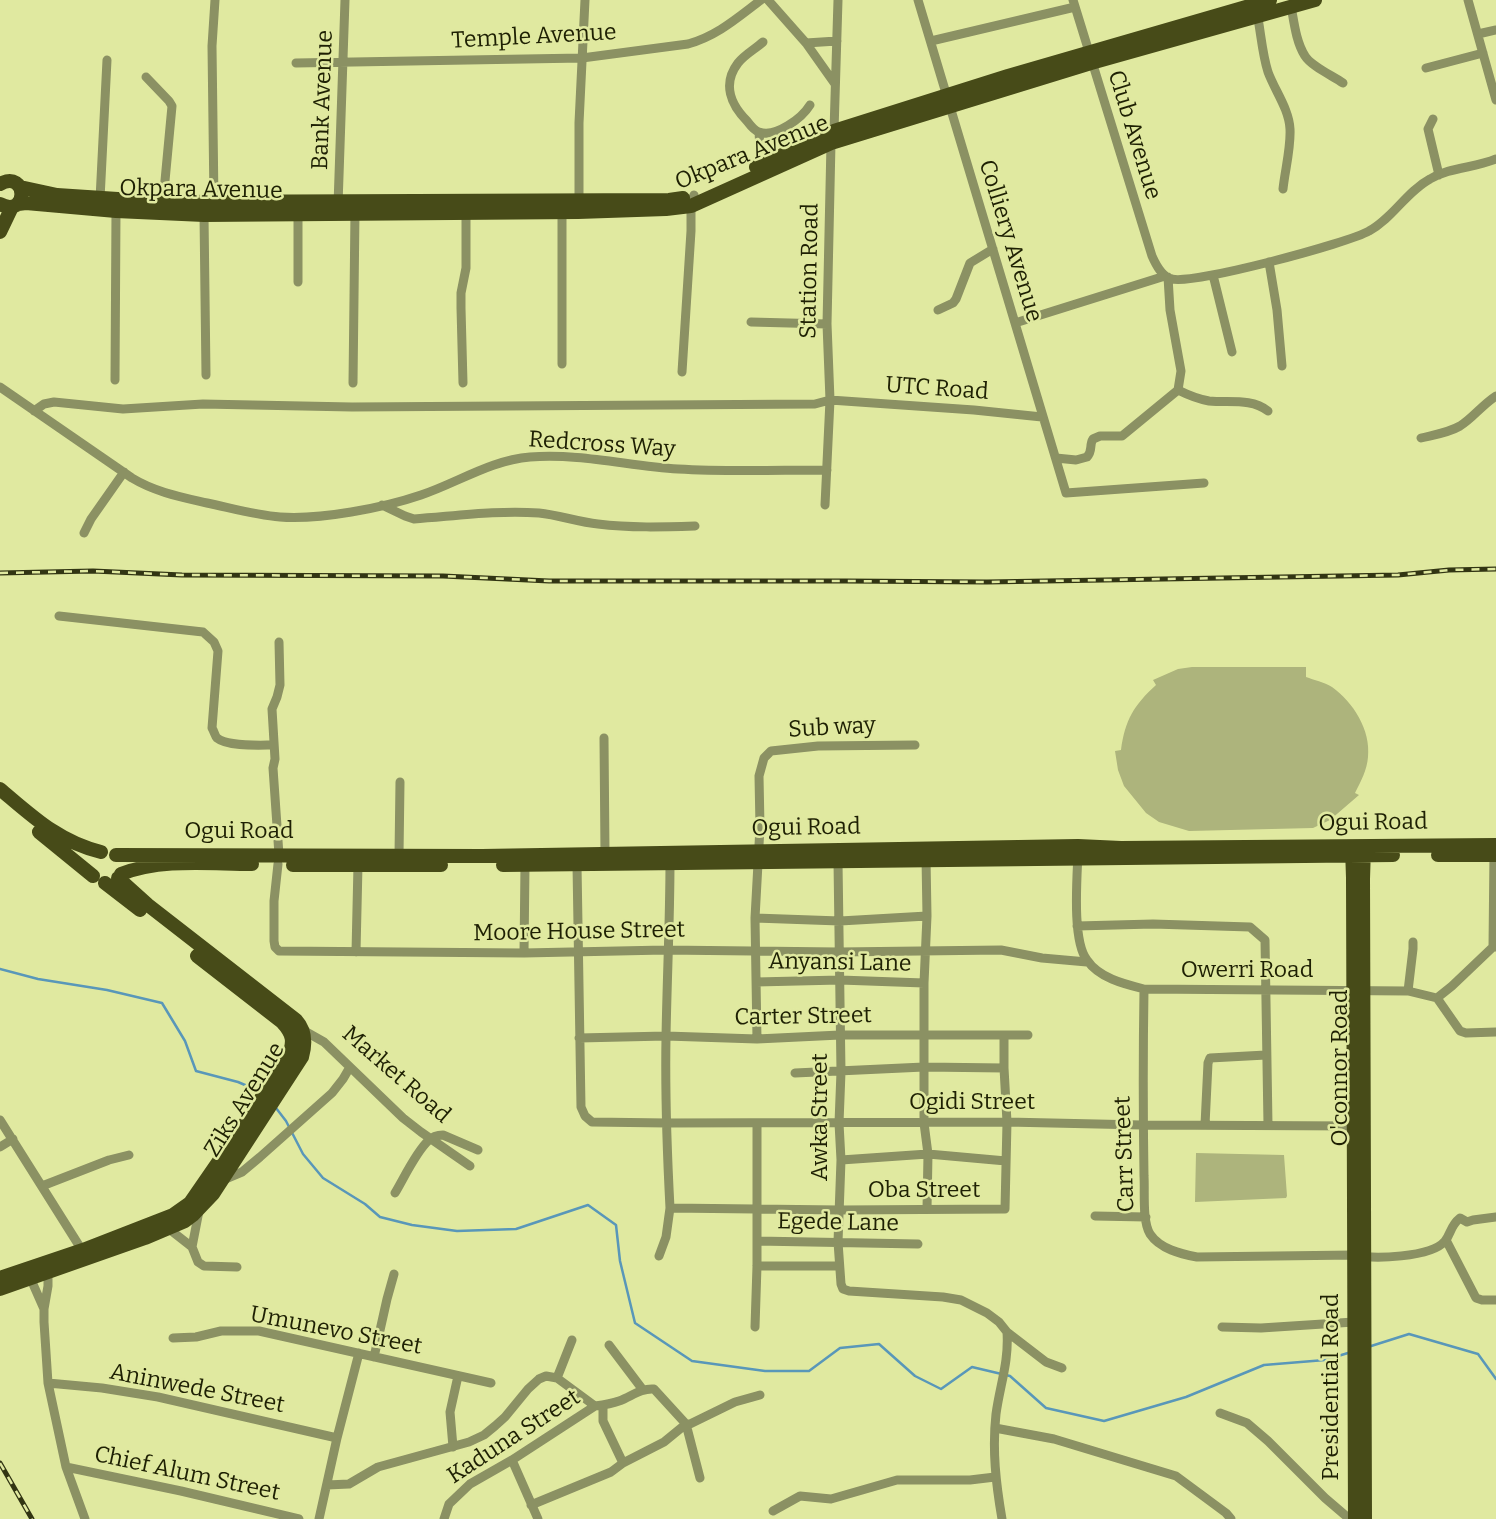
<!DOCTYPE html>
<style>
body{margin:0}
canvas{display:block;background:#e0e9a0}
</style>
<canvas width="1496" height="1519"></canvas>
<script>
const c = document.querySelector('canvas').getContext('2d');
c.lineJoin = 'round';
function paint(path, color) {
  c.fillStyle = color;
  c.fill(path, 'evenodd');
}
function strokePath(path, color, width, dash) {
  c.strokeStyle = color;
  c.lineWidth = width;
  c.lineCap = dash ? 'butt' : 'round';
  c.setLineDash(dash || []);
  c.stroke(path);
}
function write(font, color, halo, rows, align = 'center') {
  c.font = font + ' Bitter,serif';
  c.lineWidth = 5;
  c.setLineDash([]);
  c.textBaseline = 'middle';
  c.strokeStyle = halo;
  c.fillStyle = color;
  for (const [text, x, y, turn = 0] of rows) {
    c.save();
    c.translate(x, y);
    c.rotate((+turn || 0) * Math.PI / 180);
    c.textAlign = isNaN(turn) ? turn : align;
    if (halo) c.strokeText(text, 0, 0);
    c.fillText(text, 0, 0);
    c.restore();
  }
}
paint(new Path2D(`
 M1192,667H1306V677C1314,680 1324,682 1332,687C1353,702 1371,730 1368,757C1367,770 1361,781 1355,793L1359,795L1330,820L1313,828L1189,831L1159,822L1146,813L1124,786L1118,770L1115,751L1121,750C1125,720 1134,705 1156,685L1153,680L1178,669Z
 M1196,1153L1284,1155L1287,1196L1286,1198L1195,1202Z`), '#adb47c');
strokePath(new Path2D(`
 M0,969L38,979L107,990L162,1003L185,1041L196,1071L238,1082L259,1091
 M276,1108L286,1121L303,1154L323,1178L365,1204L380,1217L412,1225L457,1231L516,1229L588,1205L616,1225L620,1261L635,1323L692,1361L765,1371H809L840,1348L879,1344L915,1376L941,1389L972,1367L1010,1376L1046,1408L1104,1421L1186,1397L1264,1365L1325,1360L1348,1353
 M1368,1347L1409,1334L1478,1354L1496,1379`), '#5997b9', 2.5);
strokePath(new Path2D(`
 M768,0L806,43L835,84
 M918,0L1066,493L1204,483
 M1073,0L1152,256C1156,265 1162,277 1172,279C1192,285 1349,243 1369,231C1393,218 1406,192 1430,179C1450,167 1475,168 1496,159
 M1468,0L1496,100
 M1291,6C1294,22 1296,42 1305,56C1311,66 1333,76 1343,83
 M1257,13C1261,33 1262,53 1268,72C1275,91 1289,109 1290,129C1291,148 1285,170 1283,189
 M1478,34L1496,30
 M931,41L1075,7
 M763,42C755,49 744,55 738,63C722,84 731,105 747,121C750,125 755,131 759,132C776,138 802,118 810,105
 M806,43L837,41
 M296,63L582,58L688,44C717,36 737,18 761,0
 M1426,68L1483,53
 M146,77L169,101L172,106L163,202
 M1433,119L1428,129L1439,175
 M759,132L761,165
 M100,199L107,60
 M214,202L212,46L215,0
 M338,205L345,0
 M579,205V123L585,0
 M298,214V282
 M204,215L206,375
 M1269,262L1277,310L1282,366
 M1213,275L1232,352
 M938,310L953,303L956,299L970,263L993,249
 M751,322L827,324
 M1015,323L1165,276
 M562,364V212
 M682,372L691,231V206L694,195
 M115,380L116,211
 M353,383L355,212
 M463,383L461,308V293L466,268V212
 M0,387L132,478C155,492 181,497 207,503C231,508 256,515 280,517C320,520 383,508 421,495C457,483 491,460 530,457C580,453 629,466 678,469C728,472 778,470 827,470
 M1178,390C1188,395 1198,399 1209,401C1230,403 1251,398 1268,411
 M34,411L44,404L54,402L123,409L203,404L352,407L815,404L830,400L974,410L1042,417
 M1421,438C1433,435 1448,433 1460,426C1473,418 1482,405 1496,396
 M1056,458L1076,460L1087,457C1093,451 1089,445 1093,439L1100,436H1122L1178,390L1181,371L1170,310L1168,277
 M382,505L405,516L414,519C456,516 497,510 539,513C559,515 578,522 598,524C630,528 663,527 695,526
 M825,505L830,400L827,324L831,143L834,131L838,0
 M84,533L91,519L124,472
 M59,616L203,632L214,642L218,651L212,728C214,731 215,736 217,738C228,747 260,745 274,745
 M604,738L605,854
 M1078,853C1077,879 1072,941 1087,960C1099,978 1124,984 1144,989L1408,991L1437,998
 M279,855L273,768L275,759L272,709L277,697L280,685L279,642
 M399,855L400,782
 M926,858L927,916L924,983V1123L928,1154L927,1209
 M670,861C670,920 667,978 666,1037C665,1094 667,1151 670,1208L840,1210L1005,1209L1007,1122L1004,1068L924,1067L795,1073
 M838,862L841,1072L839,1123L841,1160L838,1242L841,1284L843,1289L849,1291L943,1297L961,1300L987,1313L999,1322L1007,1332L1046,1362L1062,1368
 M278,864L274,901V941L275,947L279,951L524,953L665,950L839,952L1001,950L1042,958L1087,962
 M577,865L581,1107L585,1116L592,1122L667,1123L1007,1122L1142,1125L1357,1126
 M755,918L840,921L927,916
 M1077,926L1153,924L1250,927L1265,940L1268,1125
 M1493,947L1494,851
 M356,952L358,865
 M524,953L525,865
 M756,982L840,980L924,983
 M1144,989C1143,1051 1143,1113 1144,1176C1145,1191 1142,1221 1150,1234C1160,1249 1181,1254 1197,1257L1354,1255C1373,1259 1431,1258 1445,1241C1451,1234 1450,1226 1460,1218L1467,1222L1473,1220L1496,1217
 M1408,991L1413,949V942
 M1437,998L1452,986L1493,947H1495
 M1437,998L1460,1031L1466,1033L1496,1032
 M301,1029L324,1042L403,1118L421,1132L470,1166
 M579,1038L666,1036L757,1039L840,1035H1028
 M757,1039L755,918L760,827L759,776L764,758L771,751L818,746L915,745
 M1004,1068V1035
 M0,1120L85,1255
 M1205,1125L1208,1063L1210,1058L1266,1055
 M0,1147L13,1139
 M841,1160L928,1154L1006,1161
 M223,1180L242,1172L260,1157L332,1093L343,1079L350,1067
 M42,1186L109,1160L129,1155
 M395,1193C404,1178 416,1152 428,1141C433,1136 437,1135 443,1135L478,1150
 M1095,1216L1146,1217
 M169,1229L192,1247L198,1262L204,1266L237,1267
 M1446,1240L1476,1298L1482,1300H1496
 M757,1241L918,1244
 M192,1247L199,1211
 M659,1256L666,1237L670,1208
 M757,1266H838
 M45,1268L48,1279V1286L44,1309V1322L48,1383L66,1467L85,1519
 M29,1275L44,1309
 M755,1327L757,1266V1123
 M1222,1327L1261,1328L1354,1322
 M173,1338L196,1337L221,1331H259L491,1383
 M609,1345L643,1390
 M374,1357L387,1299L394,1274
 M557,1378L572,1340
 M48,1383L102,1388L158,1397L337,1438
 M603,1405V1421L623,1463
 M1220,1413L1247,1423L1268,1441L1325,1498L1346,1516L1353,1519
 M995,1428L1054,1439L1176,1476L1226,1513L1231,1519
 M453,1447L450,1412L458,1376
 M512,1460L538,1519
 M66,1467L181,1491L299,1519
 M327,1485L349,1484L378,1467L469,1442L484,1435L495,1426L505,1417L528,1389L539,1379L546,1376L557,1378L595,1406
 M531,1505L611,1472L623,1463L664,1442L686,1424L700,1478
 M773,1511L800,1496L831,1499L897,1480H970L995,1477
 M319,1519L337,1438L359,1353
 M444,1519L449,1504L470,1484L512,1460L595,1406C603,1405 611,1404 619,1401C631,1397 640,1388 654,1389L686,1424H690L735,1402L760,1395
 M1002,1519C996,1484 992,1450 996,1414C1000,1385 1009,1362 1007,1332`), '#8b9163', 9);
strokePath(new Path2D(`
 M756,167L834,131L1008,76L1270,0
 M0,184C28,169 29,219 0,204
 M20,187L57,195L163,202L669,200L683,198
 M18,204L26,203L116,211L204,215L578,212L666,209L691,206L831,143L1091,63L1315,0
 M0,232L12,207
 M0,789C32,816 59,842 101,852
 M39,832L93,876
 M1364,847L1363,879L1365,1519
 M1352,848L1353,878L1355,1519
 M116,855L482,856L1078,846L1121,848L1496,845
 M1438,855H1496
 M293,865H441
 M503,865L1393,855
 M121,874C162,858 209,864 252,864
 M105,883L140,910
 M197,956L282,1022C294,1035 294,1042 288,1058L248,1118
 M0,1278L83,1250L173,1215L190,1203L248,1119
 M0,1289L145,1238L185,1221L193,1215L213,1194L302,1057C306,1043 306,1031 296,1020L148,905L118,878`), '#474b18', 14);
const rail = new Path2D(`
 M0,573L93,571L182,575L443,576L549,581H845L987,582L1398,575L1449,570L1496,569
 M0,1463L32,1519`);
strokePath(rail, '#323513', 5);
strokePath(rail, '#e0e9a0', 2.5, [8]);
write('23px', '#1e2003', '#e0e9a0', [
 ["Temple Avenue",534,37,-3],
 ["Bank Avenue",323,100,-88],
 ["Club Avenue",1134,135,73],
 ["Okpara Avenue",752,153,-22],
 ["Okpara Avenue",201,190,1],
 ["Colliery Avenue",1010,241,73],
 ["Station Road",810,271,-89],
 ["UTC Road",937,389,4],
 ["Redcross Way",602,445,4],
 ["Sub way",832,728,-3],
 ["Ogui Road",1373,823,-1],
 ["Ogui Road",806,828,-1],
 ["Ogui Road",239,832],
 ["Moore House Street",579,932,-1],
 ["Anyansi Lane",840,963,1],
 ["Owerri Road",1247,971],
 ["Carter Street",803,1017,-1],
 ["O'connor Road",1341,1068,-90],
 ["Market Road",396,1075,41],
 ["Ziks Avenue",245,1100,-58],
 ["Ogidi Street",972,1103],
 ["Awka Street",821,1117,-90],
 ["Carr Street",1125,1154,-92],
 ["Oba Street",924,1191],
 ["Egede Lane",838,1223,1],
 ["Umunevo Street",336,1331,11],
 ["Presidential Road",1332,1387,-90],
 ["Aninwede Street",197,1389,11],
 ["Kaduna Street",514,1437,-33],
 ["Chief Alum Street",187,1474,12]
]);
</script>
